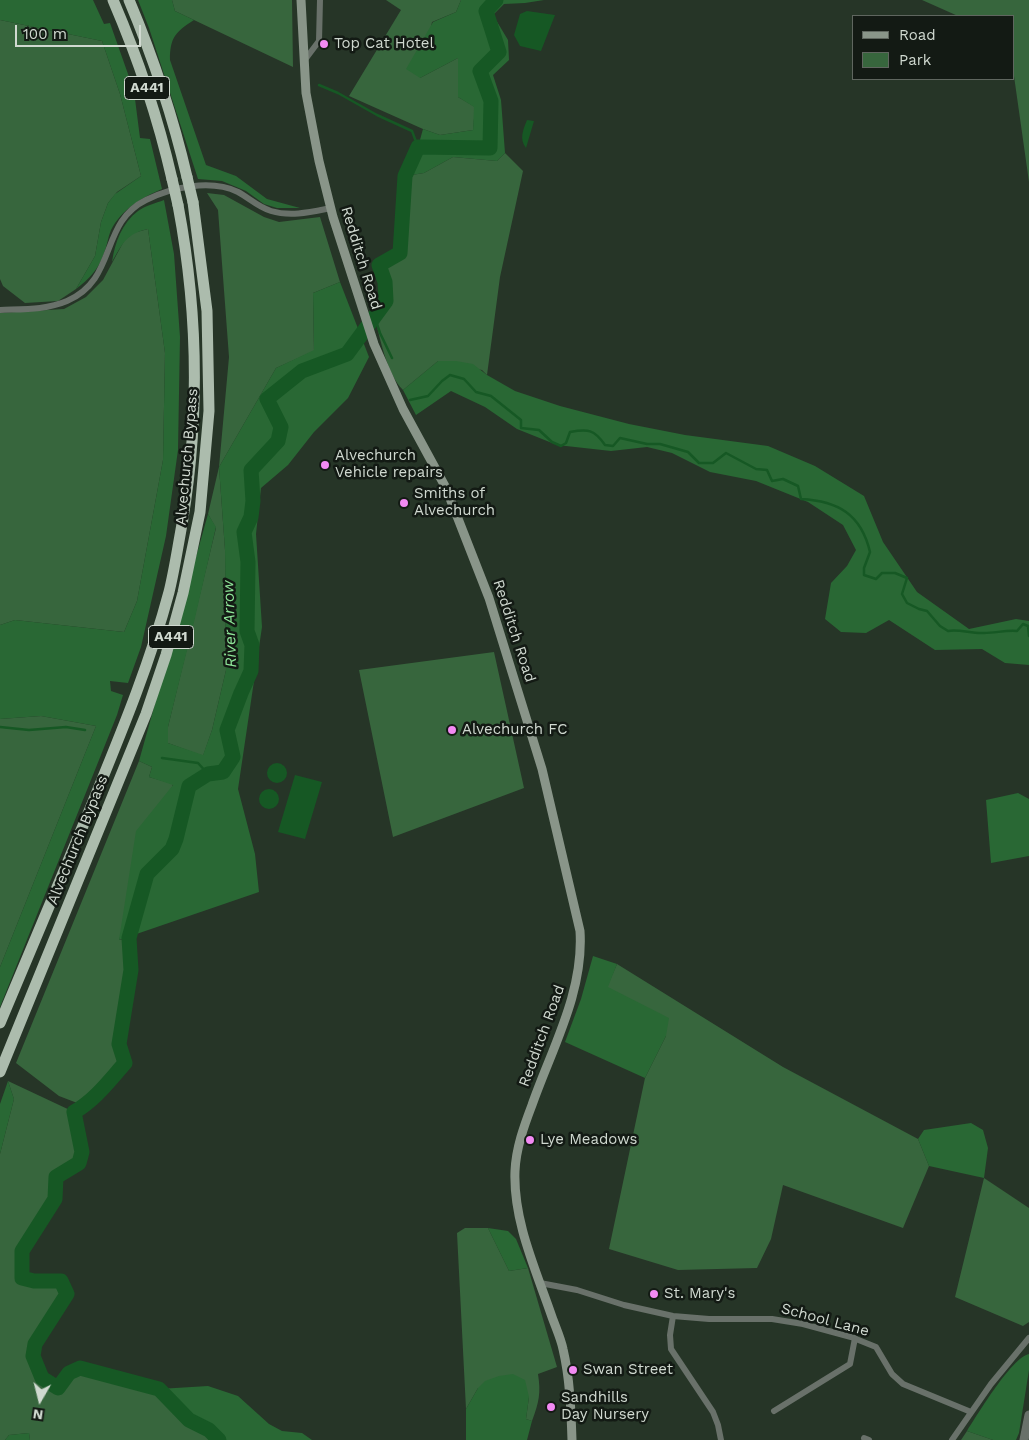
<!DOCTYPE html>
<style>
body{margin:0}
#map{position:relative;width:1029px;height:1440px;overflow:hidden;background:#263527;font-family:"Work Sans",sans-serif}
canvas{display:block}
.legend{position:absolute;left:852px;top:15px;width:162px;height:65px;box-sizing:border-box;background:#131a14;border:1px solid #5f665f;margin:0;padding:6px 9px;list-style:none;font-size:15px;color:#d0d9d0}
.legend li{display:flex;align-items:center;gap:10px;height:25px}
.legend b{width:25px;border:1px solid #5f665f}
.north{position:absolute;left:15px;top:1375px;width:50px;height:50px;-webkit-text-stroke:4px #131a14;paint-order:stroke;rotate:188deg;font-size:14px;font-weight:700;line-height:20px;text-align:center;color:#d0d9d0}
.north::after{content:'';display:block;margin:auto;width:18px;height:22px;background:#d0d9d0;clip-path:polygon(50% 0,100% 100%,50% 72%,0 100%)}
.scale{position:absolute;left:15px;top:25px;width:126px;height:22px;box-sizing:border-box;border:2px solid #d0d9d0;border-top:0;padding-left:6px;font-size:15px;line-height:18px;white-space:nowrap;color:#d0d9d0;-webkit-text-stroke:4px #131a14;paint-order:stroke}
</style>
<div id="map">
<canvas width="1029" height="1440"></canvas>
<ul class="legend">
<li><b style="height:6px;background:#899589"></b>Road</li>
<li><b style="height:14px;background:#37663d"></b>Park</li>
</ul>
<div class="north">N</div>
<div class="scale">100 m</div>
</div>
<script>
const c = document.querySelector('canvas').getContext('2d');
c.lineJoin = 'round';
function paint(path, color) {
  c.fillStyle = color;
  c.fill(path, 'evenodd');
}
function strokePath(path, color, width, dash) {
  c.strokeStyle = color;
  c.lineWidth = width;
  c.lineCap = dash ? 'butt' : 'round';
  c.setLineDash(dash || []);
  c.stroke(path);
}
function write(font, color, halo, rows, align = 'center') {
  c.font = font + ' "Work Sans",sans-serif';
  c.lineWidth = 5;
  c.setLineDash([]);
  c.textBaseline = 'middle';
  c.strokeStyle = halo;
  c.fillStyle = color;
  for (const [text, x, y, turn = 0] of rows) {
    c.save();
    c.translate(x, y);
    c.rotate((+turn || 0) * Math.PI / 180);
    c.textAlign = isNaN(turn) ? turn : align;
    if (halo) c.strokeText(text, 0, 0);
    c.fillText(text, 0, 0);
    c.restore();
  }
}
paint(new Path2D(`
 M172,0H292L293,67L175,11Z
 M386,0H461L456,12L432,22L420,78L458,58V97L475,107L473,130L440,135L423,129L349,96L401,10Z
 M922,0H1029V182L1013,69V16H958Z
 M0,20L102,41L120,94L141,176L117,192L108,203L101,222L95,256L76,289L58,301L25,303L3,286L0,279Z
 M505,153L523,171L500,277L487,375L482,370L438,361L403,390C387,374 380,339 375,318L386,301L385,282L379,265L400,253L405,176L424,173L453,157L497,161Z
 M207,193L224,195L264,217L279,222L320,217L340,282L313,293L314,351L276,368L219,467L225,550L226,670L212,730L203,756L168,743V727L216,528L208,514L219,467L229,357L218,210Z
 M148,229L165,353L163,460L137,601L124,632L15,620L0,625V313L64,309L86,297L103,280L124,241L133,233Z
 M494,652L524,788L393,837L359,670Z
 M41,716L96,726L0,967V719Z
 M139,761L152,767L149,777L173,784L119,940L129,938L131,970L119,1044L125,1063L104,1087L85,1106L59,1096L16,1063Z
 M617,964L783,1067L918,1139L929,1166L903,1228L783,1185L771,1239L757,1268L678,1270L609,1249L645,1078L666,1036L607,987Z
 M8,1081L74,1112L82,1152L79,1163L56,1177L55,1199L22,1252V1278L34,1281H61L67,1294L35,1344L33,1356L42,1378L58,1388L69,1373L80,1368L159,1389L189,1420L209,1430L219,1440H30L29,1433L9,1435L5,1440H0V1154L14,1099Z
 M984,1178L1029,1208V1322L1023,1326L955,1297Z
 M465,1228H488L509,1271L528,1268L557,1367L538,1374C541,1393 539,1402 532,1421L526,1419L529,1397L478,1388L466,1409L457,1233Z
 M967,1431L993,1440H961Z`), '#37663d');
paint(new Path2D(`
 M0,0H93L104,24L110,23L134,91L140,138L150,139L162,189C141,198 122,209 111,230C108,237 107,246 104,253C99,269 89,279 76,289L95,256L101,222L108,203L115,194L141,176L120,94L102,41L0,20Z
 M138,0H172L175,11L194,20C175,32 170,38 170,60L206,165L236,176L267,199L300,208H277L264,204L246,191L222,181L198,179L149,28Z
 M461,0H544L525,3L504,4L493,15L508,40L509,60L493,75L501,100L505,153L497,161L453,157L424,173L405,176L418,147L423,129L440,135L473,130L474,107L458,97V58L420,78L406,69L433,22L456,12Z
 M164,200L174,254L180,337L178,450L166,536L141,647L128,683L110,681L111,691L123,695L117,715L0,1007V967L96,726L41,716L0,719V625L15,620L124,632L137,601L163,460L165,353L148,229C126,234 123,243 112,262C115,242 122,223 138,211C145,206 156,203 164,200Z
 M340,282L369,357L348,398L314,432L288,465L261,488L256,534L262,627L238,789L255,854L259,892L119,940L136,831L173,785L149,777L152,767L139,761L208,514L216,527L195,618L168,727V743L203,755L212,730L226,670L225,550L219,467L276,368L314,350L313,293Z
 M438,361H456L473,364L487,375L515,391L560,406L629,424L685,435L768,446L815,466L864,496L883,542L917,592L969,629L1016,619L1029,621V665L1005,663L982,649L935,650L889,620L866,633L841,632L825,619L831,583L847,566L856,550L843,525L808,502L756,481L710,472L672,453L647,447L611,451L557,445L517,429L485,407L451,391L416,415L403,390Z
 M1018,793L1029,799V856L991,863L986,800Z
 M593,956L617,964L608,987L669,1018L666,1036L645,1078L565,1042L581,999Z
 M8,1081L14,1099L0,1154V1104Z
 M971,1123L983,1130L988,1148L984,1178L929,1166L918,1139L924,1130Z
 M488,1228L508,1231L516,1239L528,1268L509,1271Z
 M1029,1354V1370L1019,1433L1016,1440H993L967,1431C978,1414 1012,1357 1029,1354Z
 M513,1374L525,1380L529,1397L526,1419L532,1421L527,1440H466V1409L478,1388L485,1381L499,1376Z
 M208,1386L238,1396L269,1424L282,1431L302,1433L312,1440H219L209,1430L189,1420L159,1389Z
 M29,1433L30,1440H5L9,1435Z`), '#296834');
paint(new Path2D(`
 M527,11L555,15L541,51L520,46L514,35L520,14Z
 M527,120L534,121L526,148C519,139 523,130 527,120Z
 M267 773a10 10 0 1 1 20 0a10 10 0 1 1-20 0Z
 M295,775L322,782L305,839L278,832Z
 M259 799a10 10 0 1 1 20 0a10 10 0 1 1-20 0Z`), '#165824');
strokePath(new Path2D(`
 M319,85L338,93L377,115L412,131L418,147
 M375,318L380,333L392,358
 M410,400L428,396L442,381L450,375L464,379L476,392L491,396L521,420V428L539,430L552,442L561,446L566,443L570,432C588,429 594,429 605,445L613,446L620,438L647,444H660L688,452L699,463H713L726,453L756,469L767,470L772,481L783,479L798,486L801,499C838,501 861,514 870,552L864,568V575L876,579L882,573H895L907,578L902,594L907,603L919,609L927,611L940,626L948,631C960,629 972,634 984,633C996,633 1005,630 1017,631L1023,624L1028,626L1029,636
 M0,727L29,730L66,727L85,730
 M162,758L198,763L208,774`), '#165824', 2.5);
strokePath(new Path2D(`
 M219,1440L209,1430L189,1420L159,1389L80,1368L69,1373L58,1388L42,1378L33,1356L35,1344L67,1294L61,1281H34L22,1278V1251L55,1199L56,1177L79,1163L82,1152L74,1112C95,1100 109,1081 125,1063L119,1044L131,970L129,938L147,874L172,849L176,839L189,786L208,774L223,772L233,757L227,730L241,693L251,671L252,645L247,631L248,562L244,532L251,517L253,501L251,470L278,441L281,427L267,399L302,371L347,354L386,301L385,282L379,265L400,253L405,176L418,147L490,148L491,101L480,71L499,52L486,11L496,0`), '#165824', 15);
strokePath(new Path2D(`
 M304,61L319,41L320,0
 M0,310C23,309 46,310 67,301C118,279 99,223 146,200C172,187 211,179 238,192C249,198 258,207 271,211C291,217 311,212 331,208
 M540,1283L577,1290L624,1305L673,1316L709,1319H772L803,1324L851,1337L876,1347L892,1374L903,1384L971,1412
 M673,1316L670,1335L671,1349L713,1412L718,1425L721,1440
 M774,1411L850,1364L855,1338
 M864,1438L869,1440
 M952,1440L991,1384L1029,1338`), '#69716a', 6);
strokePath(new Path2D(`
 M1024,1440L1029,1415`), '#69716a', 9);
strokePath(new Path2D(`
 M301,0L306,93L319,161L333,217L374,344L403,409L446,488L489,598L542,769L580,931C584,992 552,1048 532,1105C524,1126 516,1148 515,1171C513,1221 536,1270 552,1317C556,1328 561,1339 563,1349C570,1379 571,1410 572,1440`), '#899589', 9);
strokePath(new Path2D(`
 M113,0C138,58 158,118 172,179
 M129,0C153,57 173,117 187,177
 M0,1023C30,952 60,881 90,809C119,738 149,667 169,592C173,576 176,558 179,541C200,430 199,316 178,205
 M0,1072L146,714L166,655L183,593L200,512L209,411L207,311L193,202`), '#acbcad', 11);
strokePath(new Path2D(`
 M187,177L193,202
 M172,179L178,205`), '#acbcad', 11);
for (const [x, y, r, color] of [
 [324,44,5,"#f28af3"],
 [325,465,5,"#f28af3"],
 [404,503,5,"#f28af3"],
 [452,730,5,"#f28af3"],
 [530,1140,5,"#f28af3"],
 [654,1294,5,"#f28af3"],
 [573,1370,5,"#f28af3"],
 [551,1407,5,"#f28af3"]
]) {
  const dot = new Path2D();
  dot.arc(x, y, r, 0, 2 * Math.PI);
  c.fillStyle = color;
  c.fill(dot);
  strokePath(dot, '#131a14', 2);
}
for (const [x, y, w] of [
 [147,88,45],
 [171,637,45]
]) {
  const box = new Path2D();
  box.roundRect(x - w / 2, y - 11.5, w, 23, 4);
  c.fillStyle = '#131a14';
  c.fill(box);
  strokePath(box, '#d0d9d0', 1);
}
write('bold 14px', '#d0d9d0', null, [
 ["A441",147,88],
 ["A441",171,637]
]);
write('15px', '#d0d9d0', '#131a14', [
 ["Top Cat Hotel",334,44],
 ["Alvechurch",335,456],
 ["Vehicle repairs",335,473],
 ["Smiths of",414,494],
 ["Alvechurch",414,511],
 ["Alvechurch FC",462,730],
 ["Lye Meadows",540,1140],
 ["St. Mary's",664,1294],
 ["Swan Street",583,1370],
 ["Sandhills",561,1398],
 ["Day Nursery",561,1415]
], 'left');
write('15px', '#d0d9d0', '#131a14', [
 ["Redditch Road",361,258,73],
 ["Alvechurch Bypass",187,457,-85],
 ["Redditch Road",514,631,72],
 ["Alvechurch Bypass",78,840,-68],
 ["Redditch Road",542,1036,-70],
 ["School Lane",825,1320,15]
]);
write('italic 16px', '#8ee598', '#131a14', [
 ["River Arrow",230,624,-92]
]);
</script>
